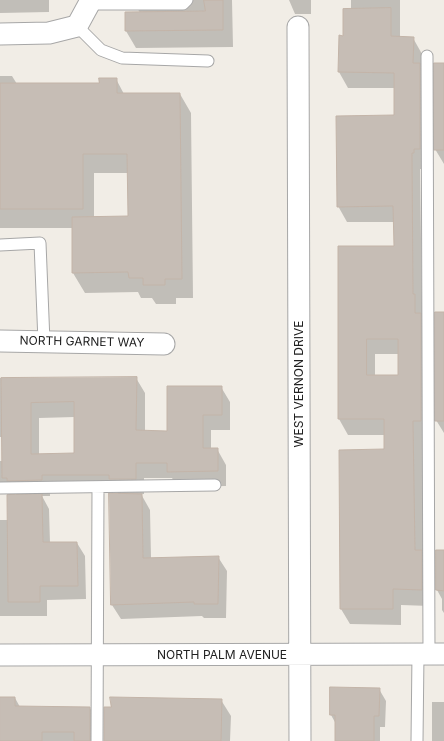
<!DOCTYPE html>
<style>
body{margin:0}
canvas{display:block;background:#f1ede6}
</style>
<canvas width="444" height="741"></canvas>
<script>
const c = document.querySelector('canvas').getContext('2d');
c.lineJoin = 'round';
function paint(path, color) {
  c.fillStyle = color;
  c.fill(path, 'evenodd');
}
function strokePath(path, color, width, dash) {
  c.strokeStyle = color;
  c.lineWidth = width;
  c.lineCap = dash ? 'butt' : 'round';
  c.setLineDash(dash || []);
  c.stroke(path);
}
function write(font, color, halo, rows, align = 'center') {
  c.font = font + ' Inter,sans-serif';
  c.lineWidth = 3.5;
  c.setLineDash([]);
  c.textBaseline = 'middle';
  c.strokeStyle = halo;
  c.fillStyle = color;
  for (const [text, x, y, turn = 0] of rows) {
    c.save();
    c.translate(x, y);
    c.rotate((+turn || 0) * Math.PI / 180);
    c.textAlign = isNaN(turn) ? turn : align;
    if (halo) c.strokeText(text, 0, 0);
    c.fillText(text, 0, 0);
    c.restore();
  }
}
paint(new Path2D(`
 M0,0H49V12L0,13Z
 M133,0H232L233,47L136,48L126,31L140,13Z
 M289,0H311V14H295Z
 M351,0H400V38H413L422,54V169H420L422,308L423,311L430,436H422L423,555L430,606L401,605V625L350,624L341,609L385,450V435H348L339,419V247H395V222H347L338,206L394,115L395,88H348L339,72L344,37L351,10ZM375,354H399V376H375Z
 M444,64V164L435,149Z
 M0,76H12L17,84H100L116,79L124,94H180L191,113L193,298H176V304H156L152,298H141L138,292L85,293L73,273V228H0ZM94,173H129V217H94Z
 M444,313V613L442,610V599L437,590L444,551V433L436,420Z
 M0,378H136L145,393V432H168L221,387L230,402V430H211V449H217L226,465V486L177,487L172,478H144V494H141L150,510L151,558L218,557L227,571L226,618H204L202,616L121,619L112,605L119,495L116,490H50V496H42L49,509L50,543H77L85,556L86,599L47,600V616H0V520H8L17,496L15,493H0V461H3V437H0ZM75,417V454L39,455V418Z
 M379,689L386,701L385,727H380V741H336V724L331,715Z
 M0,698H15L20,707L90,708L99,725V741H0Z
 M221,700L231,716L230,741H105Z
 M432,702H444V741H432Z`), '#0003');
const building = new Path2D(`
 M204,0H223V30L125,31V12L205,11Z
 M391,8V36L414,37L413,63H420V149H414V153H412L413,294H415V313H421V421H413L415,550H422V590L393,589V609H340L339,450L384,449V419H338V246H394L393,206L337,207L336,116L394,115V73L338,72L339,35L343,36V9ZM367,339H398V375H367Z
 M434,63H444V150H434Z
 M99,78H117V93H180L182,279H165V285H143V278H129L128,272L72,273V217L128,216L127,154H83V209H0V83H99Z
 M435,312H444V421H435Z
 M137,377L136,430L167,431V386H222V415H203V448H218V471L167,472V463H136V479H109V475H42V480L7,481V478H2L1,378ZM74,402V453L31,454V403Z
 M109,493L142,494L143,558L219,556L218,604H194V602L111,605Z
 M42,494L43,542H77L78,586H40V602H8L7,495Z
 M436,550H444V591L436,590Z
 M330,687L380,688L379,716H374V741H335V715H330Z
 M0,697H15V706L90,707V741H74V732H42V741H0Z
 M110,697L222,699L221,741H104V707H111Z`);
paint(building, '#c6bdb5');
strokePath(building, '#c3b4a8', 1);
const service = new Path2D(`
 M86,0L89,4H183L187,0
 M77,26L101,50L122,58L208,61
 M427,56L429,654
 M0,245L40,243L44,342
 M0,488L215,485
 M97,741L98,487
 M417,741L418,654`);
const minor = new Path2D(`
 M298,27L300,741
 M0,34L49,33L77,26L89,4
 M0,341L164,344
 M0,655L444,654`);
strokePath(service, '#a7a7a7', 13);
strokePath(minor, '#a7a7a7', 23);
strokePath(service, '#fff', 11);
strokePath(minor, '#fff', 21);
write('12px', '#202020', '#fff', [
 ["NORTH GARNET WAY",82,342,1],
 ["WEST VERNON DRIVE",299,384,-90],
 ["NORTH PALM AVENUE",222,655]
]);
</script>
